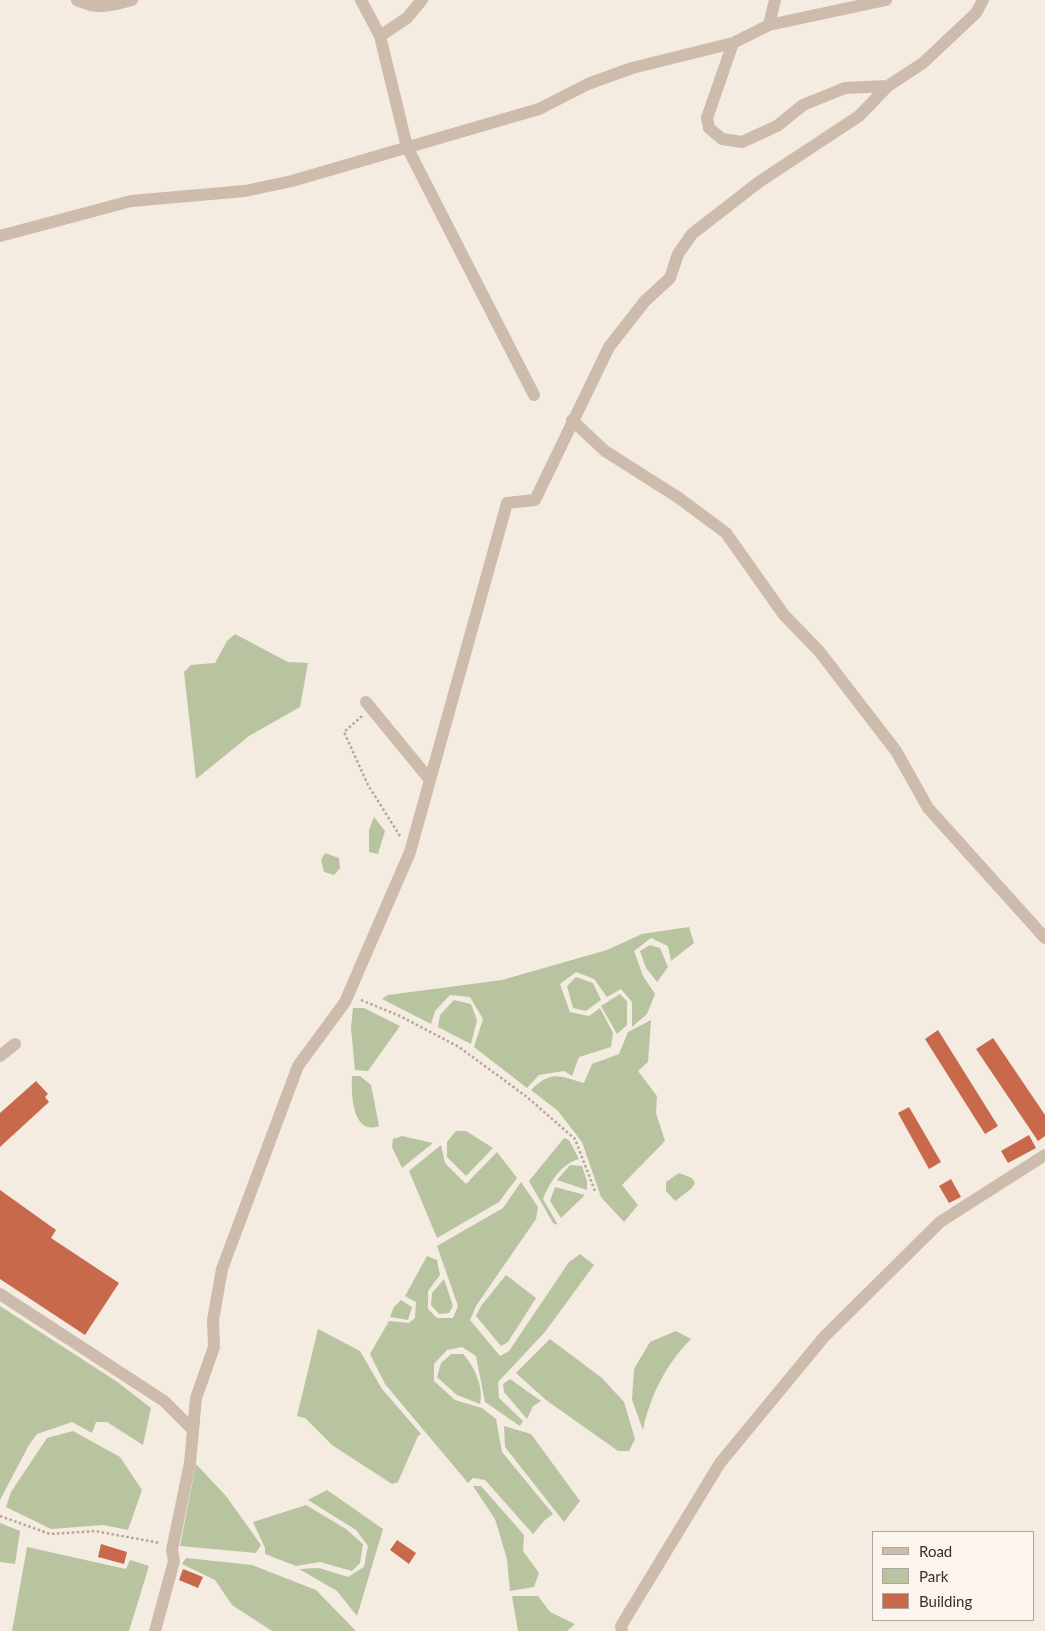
<!DOCTYPE html>
<style>
body{margin:0}
#map{position:relative;width:1045px;height:1631px;overflow:hidden;background:#f4ebe1;font-family:Lato,sans-serif}
canvas{display:block}
.legend{position:absolute;left:872px;top:1531px;width:162px;height:90px;box-sizing:border-box;background:#fbf5ee;border:1px solid #aea6a0;margin:0;padding:6px 9px;list-style:none;font-size:15px;color:#3b302b}
.legend li{display:flex;align-items:center;gap:10px;height:25px}
.legend b{width:25px;border:1px solid #aea6a0}
</style>
<div id="map">
<canvas width="1045" height="1631"></canvas>
<ul class="legend">
<li><b style="height:6px;background:#cdbbac"></b>Road</li>
<li><b style="height:14px;background:#b8c4a0"></b>Park</li>
<li><b style="height:14px;background:#c8694b"></b>Building</li>
</ul>
</div>
<script>
const c = document.querySelector('canvas').getContext('2d');
c.lineJoin = 'round';
function paint(path, color) {
  c.fillStyle = color;
  c.fill(path, 'evenodd');
}
function strokePath(path, color, width, dash) {
  c.strokeStyle = color;
  c.lineWidth = width;
  c.lineCap = dash ? 'butt' : 'round';
  c.setLineDash(dash || []);
  c.stroke(path);
}
paint(new Path2D(`
 M235,634L288,662L308,663L300,707L249,736L196,779L184,672L191,665L215,663L227,641Z
 M374,817L385,831L378,854L369,852V830Z
 M325,853L339,858L340,868L334,875L324,872L321,860Z
 M689,927L694,943L671,961L668,946L651,938L634,951L643,976L655,994L647,1014L632,1027V1002L621,989L607,997L594,979L576,972L560,984L570,1012L589,1016L600,1008L613,1033L611,1047L579,1057L572,1076L564,1071L539,1075L527,1088L474,1047L483,1019L470,997L450,995L435,1011L431,1024L382,999L388,995L502,980L607,950L642,934Z
 M650,945L660,948L668,967L657,982L646,968L640,951Z
 M576,977L593,983L601,1000L586,1011L573,1008L567,986Z
 M620,994L627,1001V1025L617,1034L601,1006Z
 M454,1000L471,1004L477,1020L471,1044L438,1027L440,1015Z
 M353,1008H364L400,1026L368,1071L355,1070L351,1028Z
 M651,1020L648,1062L638,1071L657,1096L656,1113L665,1141L622,1185L638,1205L624,1222L601,1197L582,1142L558,1111L531,1090C552,1070 558,1076 584,1083L592,1064L619,1054L628,1032Z
 M352,1076H360L371,1085L379,1126C352,1136 351,1093 352,1076Z
 M456,1131H466L493,1148L466,1176L447,1157V1142Z
 M402,1136L433,1143L402,1168L392,1147L393,1139Z
 M564,1138L569,1140L579,1159C561,1164 550,1182 543,1199L558,1225L553,1223L529,1181Z
 M441,1145L445,1163L466,1184L497,1152L517,1178L499,1202L437,1238L409,1171Z
 M570,1165L582,1166L587,1181V1190L557,1180Z
 M679,1173L692,1178L695,1183L691,1189L675,1201L666,1191V1182Z
 M521,1182L538,1207L536,1219L476,1306L470,1320L500,1356L509,1351L569,1262L580,1254L594,1265L545,1332L498,1382L499,1398L523,1421L520,1426L485,1402L476,1356L462,1347L447,1350L434,1364V1381L455,1400L482,1408L496,1419L502,1452L553,1514L545,1520L533,1534L485,1480L473,1478L468,1483L385,1384L370,1354L389,1321L409,1323L415,1318L416,1302L405,1296L427,1256L437,1260L440,1275L428,1291V1309L437,1318H453L458,1306L437,1246L503,1208Z
 M555,1187L585,1195L561,1218L550,1201Z
 M506,1275L536,1298L508,1342L501,1346L476,1316L481,1306Z
 M444,1279L453,1306L449,1313L439,1314L431,1305L432,1293Z
 M401,1300L412,1307L408,1320L390,1317L394,1307Z
 M0,1306L116,1381L151,1408L143,1445L107,1422H96L92,1433L72,1422L37,1434L29,1445L0,1500Z
 M318,1329L360,1351L382,1389L421,1434L418,1436L398,1482L392,1484L332,1445L305,1418L297,1416Z
 M676,1331L691,1339C666,1364 650,1396 643,1430L632,1400L634,1369L650,1342Z
 M550,1339L602,1378L624,1402L635,1439L629,1451H618L546,1400L516,1373Z
 M451,1354H463C474,1366 484,1387 480,1404L457,1395L437,1377L441,1363Z
 M510,1379L541,1401L533,1406L527,1419L504,1392L503,1384Z
 M504,1426L531,1434L580,1501L564,1522L505,1447Z
 M73,1431L120,1457L142,1490L128,1530L103,1525L51,1529L6,1507L11,1492L47,1438Z
 M196,1464L226,1496L261,1545L256,1553L180,1546Z
 M473,1486H481L524,1535L523,1551L539,1573L534,1587L510,1591L507,1559L495,1519Z
 M327,1490L383,1529L357,1616L337,1591L299,1569L319,1568L348,1577L364,1567L368,1546L356,1530L308,1500Z
 M306,1505L346,1529L363,1544L360,1563L352,1571L320,1562L296,1566L265,1554V1548L253,1522Z
 M0,1523L20,1531L15,1564L0,1562Z
 M27,1547L126,1569L130,1560L149,1566L129,1631H12Z
 M186,1558L252,1565L316,1590L356,1631H272L232,1605L215,1580L182,1564Z
 M512,1596H538L550,1612L575,1624L567,1631H518Z`), '#b8c4a0');
paint(new Path2D(`
 M938,1030L998,1126L985,1134L925,1039Z
 M993,1038L1045,1115V1136L1038,1141L976,1049Z
 M36,1081L48,1094L45,1097L49,1102L0,1147V1113Z
 M909,1107L941,1162L929,1169L898,1113Z
 M1029,1135L1036,1148L1008,1163L1001,1151Z
 M951,1179L961,1197L949,1203L939,1186Z
 M0,1190L56,1230L51,1238L119,1283L85,1335L0,1279Z
 M397,1540L416,1553L409,1564L390,1550Z
 M101,1544L127,1552L124,1564L98,1557Z
 M183,1569L203,1577L198,1588L179,1580Z`), '#c8694b');
strokePath(new Path2D(`
 M362,716L344,732L368,785L400,836
 M361,1000L400,1016L459,1047L527,1097L575,1139L595,1191
 M0,1516L50,1534L95,1531L160,1543`), '#b9a596', 2.5, [2.5, 2.5]);
strokePath(new Path2D(`
 M77,0C98,10 110,6 132,0
 M361,0L380,36L407,147L534,395
 M769,25L775,0
 M380,36L407,18L422,0
 M733,43L707,118L709,128L722,139L742,142L777,126L803,105L845,88L888,86L923,63L976,13L983,0
 M0,236L131,201L245,191L292,181L539,109L588,84L632,68L733,43L769,25L886,0
 M572,420L605,451L679,498L726,533L784,615L819,651L896,751L928,808L1045,938
 M366,702L430,780
 M0,1056L15,1044
 M0,1294L164,1401L193,1430
 M155,1631L174,1561L172,1550L190,1463L196,1398L214,1347L213,1320L222,1269L298,1066L345,1002L410,852L507,503L535,500L609,347L645,301L670,278L678,254L692,234L759,182L859,116L888,86
 M622,1631L621,1626L720,1463L824,1337L940,1222L1045,1155`), '#cdbbac', 12);
</script>
